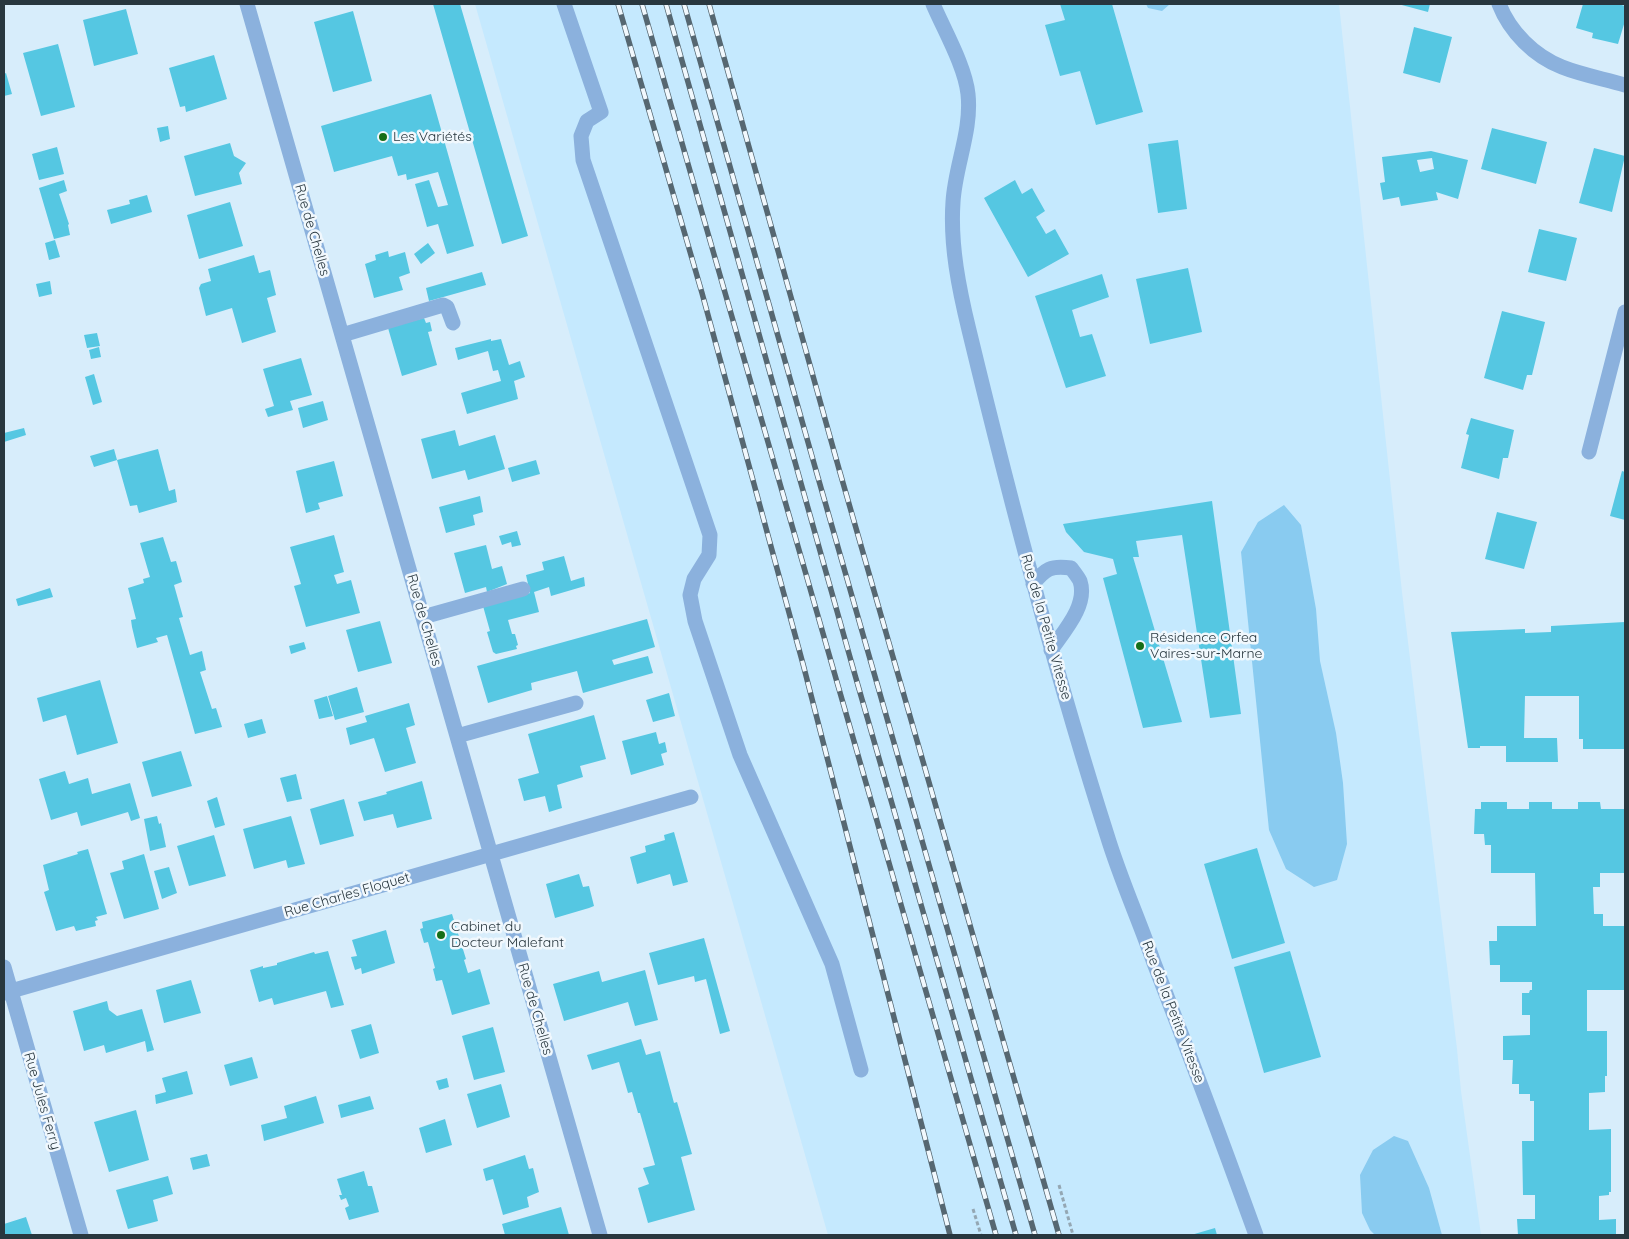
<!DOCTYPE html>
<meta charset="utf-8">
<style>
body{margin:0}
#map{position:relative;width:1629px;height:1239px;overflow:hidden;background:#d7edfb;font-family:Quicksand,sans-serif}
canvas{display:block}
.frame{position:absolute;inset:0;border:5px solid #28373f;pointer-events:none}
</style>
<div id="map">
<canvas width="1629" height="1239"></canvas>
<div class="frame"></div>
</div>
<script>
const c = document.querySelector('canvas').getContext('2d');
c.lineJoin = 'round';
function paint(path, color) {
  c.fillStyle = color;
  c.fill(path, 'evenodd');
}
function strokePath(path, color, width, dash) {
  c.strokeStyle = color;
  c.lineWidth = width;
  c.lineCap = dash ? 'butt' : 'round';
  c.setLineDash(dash || []);
  c.stroke(path);
}
function write(font, color, halo, rows, align = 'center') {
  c.font = font + ' Quicksand,sans-serif';
  c.lineWidth = 5;
  c.setLineDash([]);
  c.textBaseline = 'middle';
  c.strokeStyle = halo;
  c.fillStyle = color;
  for (const [text, x, y, turn = 0] of rows) {
    c.save();
    c.translate(x, y);
    c.rotate((+turn || 0) * Math.PI / 180);
    c.textAlign = isNaN(turn) ? turn : align;
    if (halo) c.strokeText(text, 0, 0);
    c.fillText(text, 0, 0);
    c.restore();
  }
}
paint(new Path2D(`
 M475,4H1339L1402,592L1457,1049L1461,1091L1481,1235H828Z`), '#c5e9fe');
paint(new Path2D(`
 M1146,4H1170L1162,11L1148,8Z
 M1284,505L1301,525L1316,609L1320,661L1336,733L1343,783L1347,844L1337,880L1314,887L1286,869L1269,830L1241,552L1258,522Z
 M1394,1136L1408,1141L1429,1188L1442,1235H1375L1370,1230L1362,1213L1360,1175L1373,1150Z`), '#89cbf0');
paint(new Path2D(`
 M433,4H460L528,236L502,244Z
 M1060,4H1112L1143,112L1096,125L1080,71L1060,76L1045,25L1065,20Z
 M1398,4H1430L1428,12Z
 M1583,4H1618L1625,6V21L1618,44L1592,38L1593,33L1576,28Z
 M126,9L138,54L94,66L83,20Z
 M353,11L372,81L333,92L314,22Z
 M1414,27L1452,37L1440,83L1403,73Z
 M58,44L75,107L41,116L23,53Z
 M214,55L227,99L186,112L185,106L180,107L169,68Z
 M6,73L12,94L4,96V74Z
 M431,94L474,246L447,254L438,224L427,227L415,184L429,180L438,207L448,205L438,172L407,180L406,174L398,176L392,156L334,172L321,126Z
 M168,126L170,139L160,142L157,128Z
 M1492,128L1547,142L1536,184L1481,169Z
 M1178,140L1187,209L1158,213L1148,144Z
 M230,143L234,156L246,163L239,173L242,184L195,196L184,156Z
 M57,147L64,174L39,180L32,154Z
 M1594,148L1625,156L1612,212L1579,203Z
 M1431,151L1468,160L1458,199L1436,192L1438,200L1401,206L1399,197L1383,200L1380,183L1385,182L1382,157ZM1432,158L1434,169L1420,172L1417,160Z
 M64,180L67,191L59,194L69,224L68,225L70,235L54,239L39,188Z
 M1015,180L1022,194L1032,188L1045,211L1036,217L1046,234L1055,229L1069,254L1028,277L984,198Z
 M147,195L152,212L111,224L107,210L130,204L129,200Z
 M230,202L243,246L199,259L187,215Z
 M1539,229L1577,238L1566,281L1528,272Z
 M55,240L60,257L49,260L45,243Z
 M428,243L435,253L421,264L414,254Z
 M388,251L389,257L405,252L410,273L399,277L403,290L374,298L365,264L376,260L375,255Z
 M254,255L259,273L270,270L276,295L267,298L276,332L242,343L232,308L206,316L199,288L201,284L211,281L208,269Z
 M1188,268L1202,332L1150,344L1136,279Z
 M482,272L486,285L429,301L426,288Z
 M1102,274L1109,297L1072,310L1080,337L1092,334L1106,376L1066,388L1035,296Z
 M50,281L52,294L39,297L36,284Z
 M1502,311L1545,322L1532,375H1527L1523,390L1484,378Z
 M424,318L426,323L430,322L432,331L428,332L437,365L402,376L388,328Z
 M97,333L100,346L87,348L84,335Z
 M491,339V341L501,339L509,365L520,361L525,377L514,381L518,399L467,414L461,393L501,381L498,370L493,371L488,351L458,360L455,348Z
 M99,347L101,357L91,359L89,350Z
 M301,358L312,395L290,401L293,410L268,417L265,409L274,406L263,369Z
 M94,374L102,402L93,405L85,377Z
 M323,401L328,420L303,428L298,408Z
 M1471,418L1514,430L1508,458H1503L1499,479L1461,468L1469,435L1466,434Z
 M24,428L26,435L4,442V433Z
 M455,430L459,446L495,435L505,469L468,480L465,470L432,479L421,439Z
 M114,449L117,460L94,467L90,456Z
 M158,449L169,491L175,489L177,502L139,513L137,505L130,506L117,460Z
 M536,460L540,474L512,482L508,468Z
 M334,461L343,496L318,503L320,509L306,513L296,471Z
 M1622,471L1625,472V520L1610,516Z
 M480,496L483,512L473,515L475,525L446,533L439,507Z
 M1212,501L1241,714L1210,718L1182,535L1136,541L1139,557H1133L1182,722L1143,728L1103,578L1117,574L1113,559L1084,552L1066,532L1063,524Z
 M1497,512L1537,522L1524,569L1485,559Z
 M517,531L521,545L512,547L511,542L502,545L499,536Z
 M334,535L344,572L334,575L337,584L351,580L360,613L306,627L294,586L301,584L290,547Z
 M163,537L171,562L176,561L182,582L174,585L183,617L179,618L190,655L202,651L206,670L200,672L212,709L216,708L222,727L195,734L167,635L156,638L158,642L137,648L132,627L131,620L136,619L128,588L144,583L143,579L150,577L140,543Z
 M486,545L492,569L502,566L507,584L487,592L486,587L465,593L454,553Z
 M564,556L571,581L584,577L585,586L551,596L549,587L534,592L539,612L508,620L512,634H515L518,645L516,646L517,649L496,654L493,652L487,632L490,631L483,606L530,593L526,575L544,570L542,562Z
 M50,588L53,597L18,606L16,599Z
 M647,619L655,647L612,660L614,665L648,656L653,673L583,693L577,671L531,683L532,690L488,703L477,666Z
 M380,621L392,663L358,672L346,630Z
 M1625,622V749H1583V739H1579V696H1525L1524,738H1557L1558,762H1506V746H1480V748H1468L1451,632L1525,629V633L1551,632V626Z
 M304,642L306,649L291,654L289,646Z
 M100,680L118,743L77,755L66,715L43,722L37,698Z
 M357,687L364,712L335,720L328,696Z
 M669,693L675,716L653,722L646,700Z
 M327,696L333,716L319,719L314,700Z
 M409,703L415,725L406,728L416,763L385,772L374,738L350,745L346,728L367,722L365,716Z
 M594,715L606,759L580,766L583,777L557,785L562,808L549,812L545,796L524,801L518,779L539,773L528,734Z
 M262,719L266,733L248,738L244,724Z
 M656,732L659,744L665,742L667,752L661,754L664,765L631,775L622,741Z
 M181,751L192,786L152,797L142,762Z
 M65,771L69,784L88,778L92,794L130,783L140,818L131,821L128,812L81,826L77,812L51,820L39,779Z
 M296,774L302,799L287,802L280,778Z
 M422,781L432,819L397,828L393,814L364,821L358,802L387,794L386,792Z
 M217,797L225,825L215,828L207,801Z
 M344,799L354,836L320,845L310,809Z
 M1481,802H1507V809H1529V802H1552V809H1578V802H1600L1601,809H1625V873H1600V887H1593L1594,914H1603V926H1625V990H1587V1031H1607V1076H1605V1092L1589,1093V1130L1611,1129V1192H1609V1195L1599,1196V1220L1616,1219V1235H1518L1517,1219H1535V1195H1523L1522,1141H1534V1101H1530V1094H1519V1084H1512L1513,1060H1503V1036L1530,1035V1015H1522V993H1529L1530,990H1532V982H1500V965H1490L1489,941H1497V926H1536L1535,873H1491V845H1485L1484,834H1474L1475,809H1481Z
 M157,816L159,824L161,823L166,847L150,851L144,819Z
 M291,816L305,864L288,868L286,860L254,869L243,829Z
 M674,832L688,882L673,886L670,874L637,884L630,857L646,852L645,846L665,840L664,835Z
 M214,835L226,876L189,886L177,846Z
 M1257,848L1285,943L1232,959L1204,864Z
 M88,849L107,914L96,917L98,920L95,921L96,926L76,931L74,926L56,931L44,892L49,890L43,865L78,854L77,852Z
 M144,854L159,909L124,919L110,873L124,869L122,861Z
 M169,867L177,893L162,899L154,871Z
 M579,874L583,887L589,886L594,906L589,908L555,918L546,884Z
 M452,914L466,959L464,960L468,973L480,969L490,1004L452,1015L442,980L436,981L433,969L435,968L428,942L424,943L420,929L423,928L422,922Z
 M386,930L395,963L362,974L361,968L355,970L351,957L357,956L352,940Z
 M704,938L730,1031L720,1034L706,979L695,982L694,976L658,985L649,953Z
 M328,951L344,1005L331,1008L326,991L274,1005L272,998L259,1002L250,970L263,966V968L277,965V963L314,952L315,954Z
 M1290,951L1321,1057L1264,1073L1234,967Z
 M645,970L658,1020L635,1026L628,1002L564,1021L553,984L599,971L602,982Z
 M191,980L201,1013L164,1023L156,990Z
 M107,1001L109,1010L117,1016L142,1009L154,1050L147,1052L145,1041L106,1053L104,1045L84,1051L73,1011Z
 M371,1024L379,1053L360,1059L351,1030Z
 M493,1027L505,1072L474,1080L462,1036Z
 M641,1039L646,1055L660,1051L674,1103L677,1102L692,1154L681,1157L695,1210L648,1223L638,1188L649,1184L643,1168L655,1165L640,1113H638L632,1092L628,1093L619,1062L592,1070L587,1055Z
 M252,1057L258,1078L230,1086L224,1065Z
 M187,1071L193,1094L156,1104L155,1095L166,1092L162,1078Z
 M447,1078L449,1087L439,1090L436,1081Z
 M501,1084L510,1117L477,1128L467,1094Z
 M316,1096L324,1123L264,1141L261,1125L287,1118L284,1106Z
 M370,1096L374,1109L341,1118L338,1105Z
 M136,1110L149,1160L109,1172L94,1122Z
 M445,1119L452,1145L426,1153L419,1128Z
 M207,1154L210,1166L193,1170L190,1158Z
 M525,1155L529,1169L533,1168L539,1192L527,1197L529,1207L503,1215L493,1179L486,1181L483,1169Z
 M364,1171L368,1186H372L379,1212L349,1220L345,1208L349,1206L346,1198L341,1200L339,1195H342L337,1179Z
 M168,1176L173,1194L153,1200L158,1221L128,1229L116,1190Z
 M561,1207L569,1235H505L502,1224Z
 M26,1217L32,1235H4V1224Z
 M1215,1228L1217,1235H1191Z`), '#55c7e2');
strokePath(new Path2D(`
 M1059,1185L1073,1235
 M973,1209L981,1235`), '#94a7b3', 3, [4, 2.5]);
strokePath(new Path2D(`
 M247,4L600,1235
 M564,4L601,112L587,121L581,136L583,160L710,535L709,555L694,579L690,595L695,621L740,755L832,964L861,1070
 M933,4C944,30 965,66 968,94C972,131 955,166 953,202C950,245 959,289 969,330C1010,500 1054,669 1107,835C1120,878 1139,920 1154,963C1189,1053 1223,1144 1256,1235
 M1499,4C1510,32 1534,56 1562,67C1582,75 1605,79 1625,85
 M342,335L443,305L447,307L453,323
 M1589,452L1625,312
 M1033,584C1045,569 1051,565 1071,568C1074,572 1078,577 1080,581C1088,605 1064,631 1051,650
 M423,617L523,589
 M457,736L576,703
 M4,967L81,1235
 M4,993L691,797`), '#8bb1dd', 15);
const rail = new Path2D(`
 M618,4L702,293L803,664L950,1235
 M642,4L996,1235
 M666,4L855,675L1016,1235
 M684,4L817,474L1035,1235
 M709,4L839,469L1059,1235`);
strokePath(rail, '#566771', 5.5);
strokePath(rail, '#f1f8fd', 4, [11]);
for (const [x, y, r, color] of [
 [383,137,5,"#166e18"],
 [1140,646,5,"#166e18"],
 [441,935,5,"#166e18"]
]) {
  const dot = new Path2D();
  dot.arc(x, y, r, 0, 2 * Math.PI);
  c.fillStyle = color;
  c.fill(dot);
  strokePath(dot, '#f1f8fd', 2);
}
write('14px', '#28373f', '#f1f8fd', [
 ["Les Variétés",393,137],
 ["Résidence Orfea",1150,638],
 ["Vaires-sur-Marne",1150,654],
 ["Cabinet du",451,927],
 ["Docteur Malefant",451,943]
], 'left');
write('14px', '#28373f', '#f1f8fd', [
 ["Rue de Chelles",312,230,74],
 ["Rue de Chelles",424,620,74],
 ["Rue de la Petite Vitesse",1046,627,74],
 ["Rue Charles Floquet",347,895,-16],
 ["Rue de Chelles",535,1009,74],
 ["Rue de la Petite Vitesse",1173,1012,69],
 ["Rue Jules Ferry",42,1101,74]
]);
</script>
